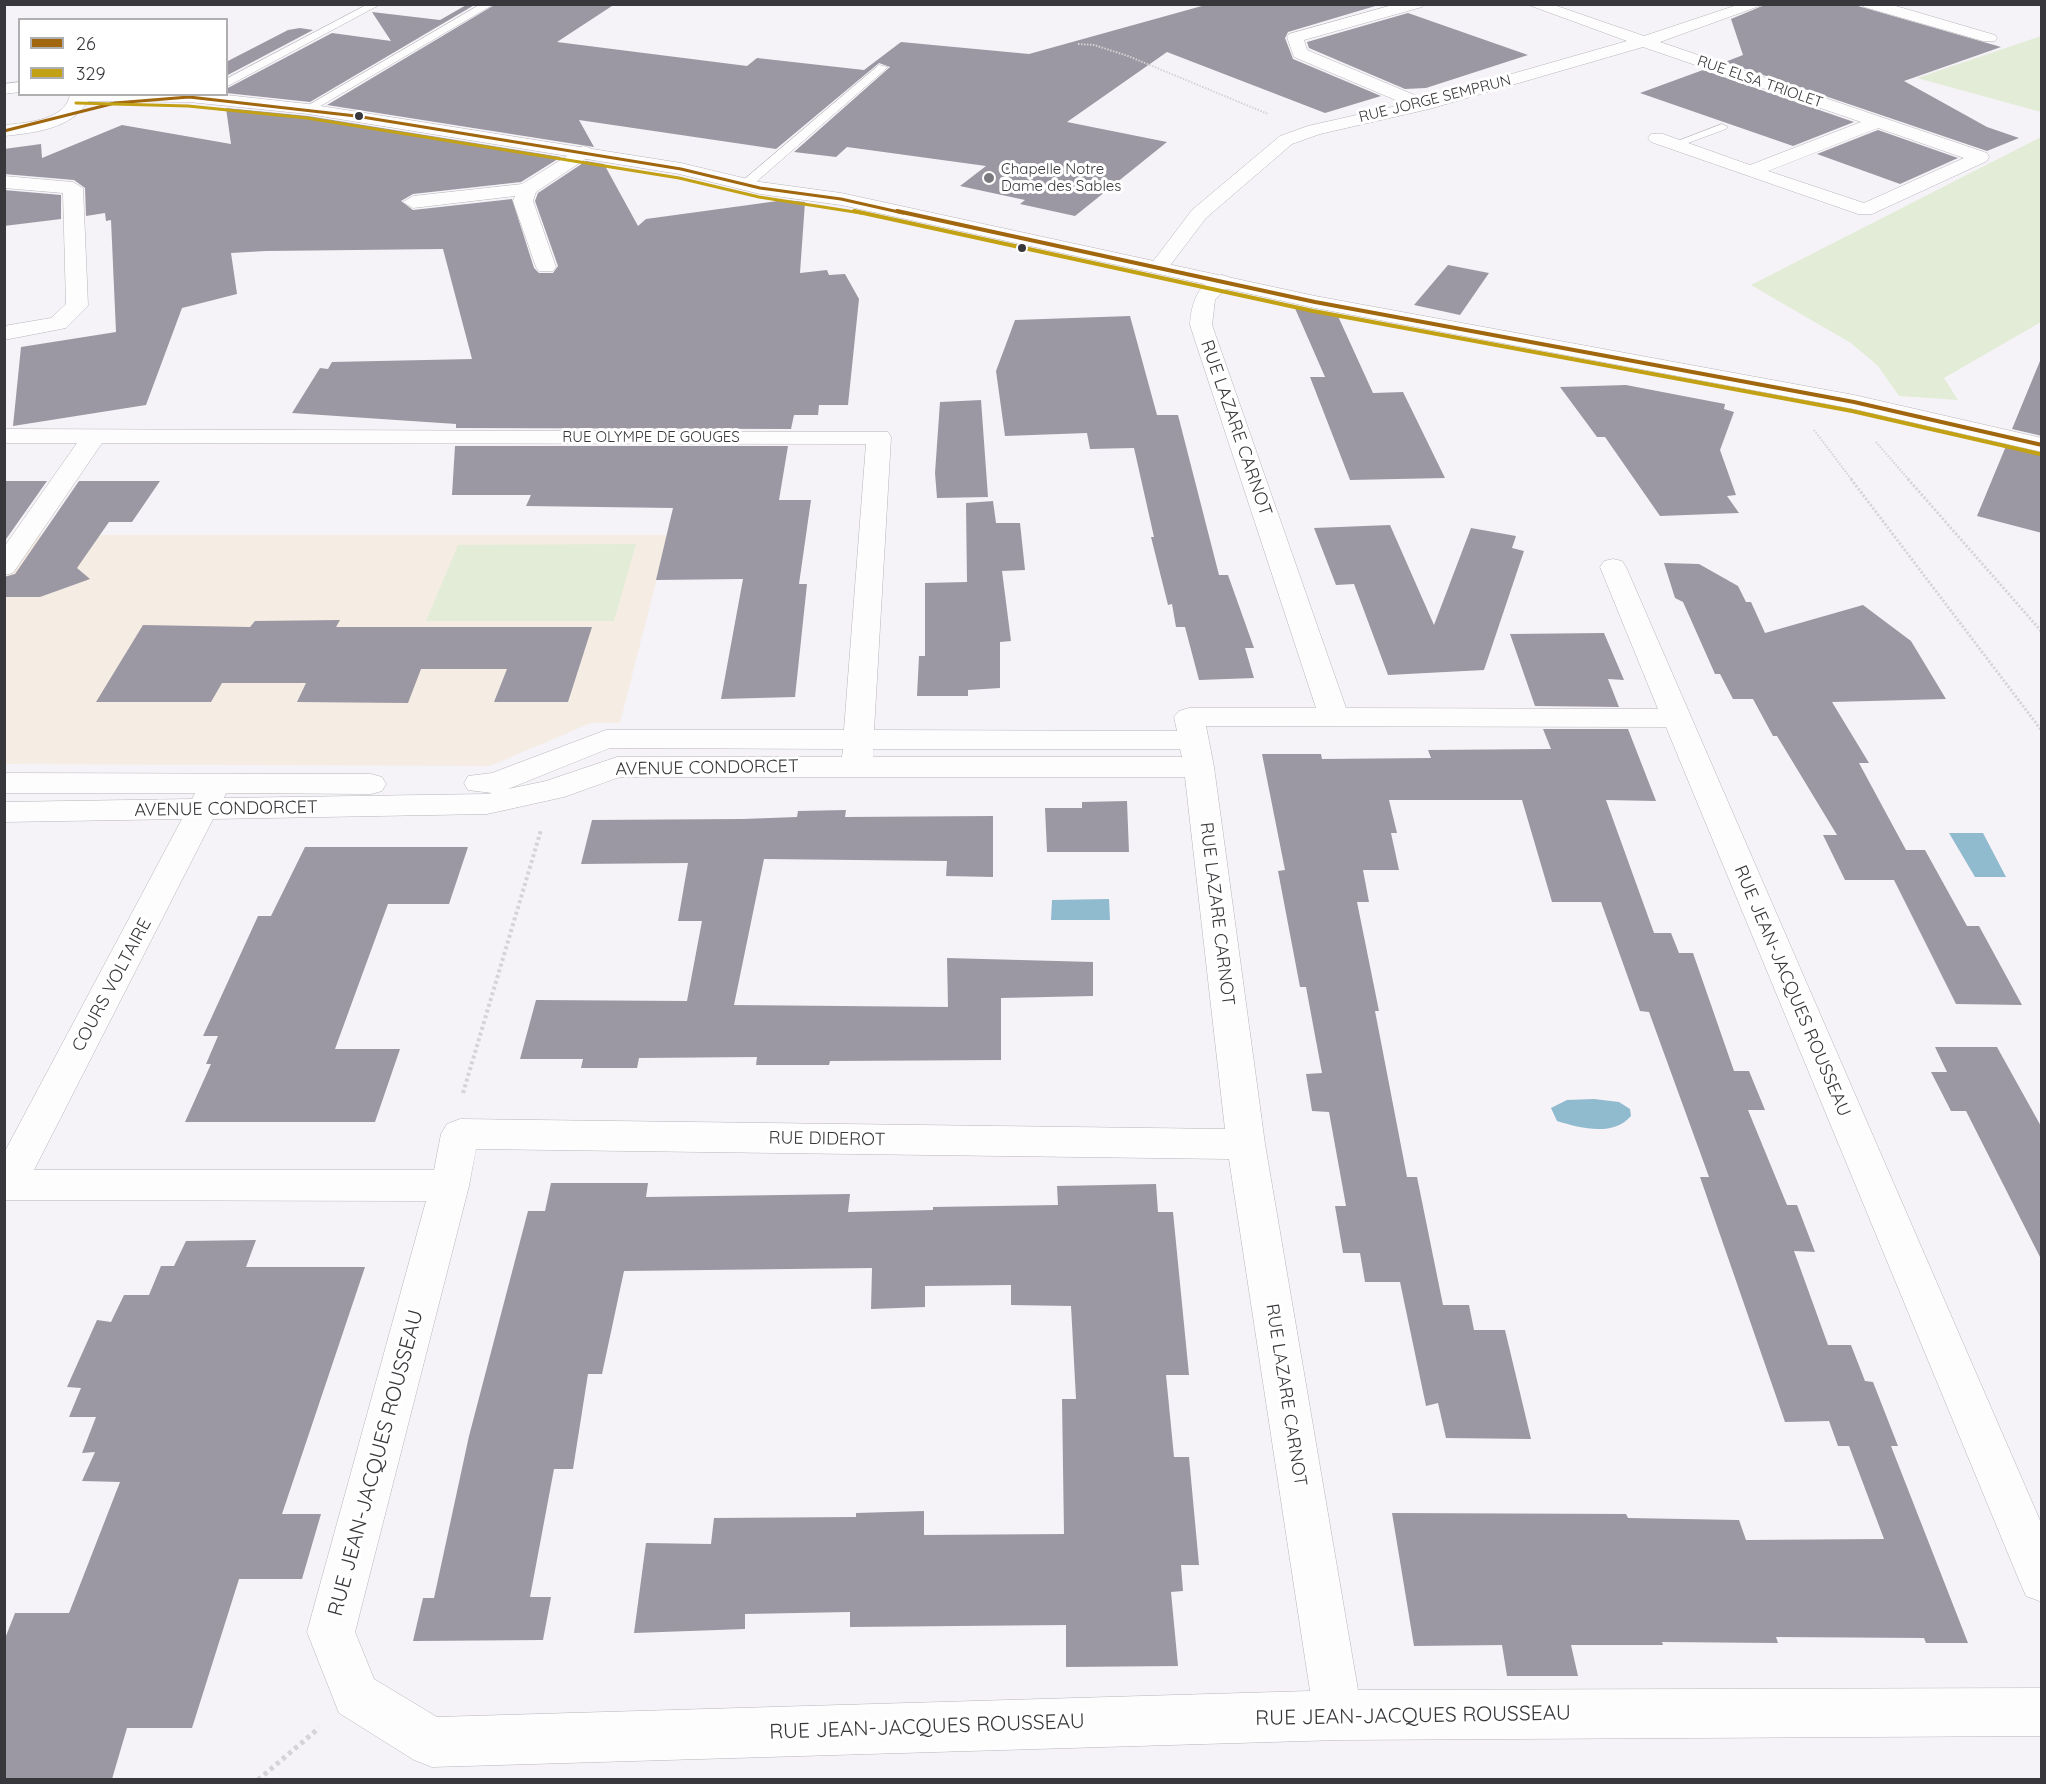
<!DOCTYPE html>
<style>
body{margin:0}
#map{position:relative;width:2046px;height:1784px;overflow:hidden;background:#f5f3f8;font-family:Quicksand,sans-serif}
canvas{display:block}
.frame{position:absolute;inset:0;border:6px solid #38373b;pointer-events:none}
.legend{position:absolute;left:18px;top:18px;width:210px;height:78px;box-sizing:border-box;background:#fff;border:2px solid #afafb1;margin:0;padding:8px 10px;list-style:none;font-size:18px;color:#38373b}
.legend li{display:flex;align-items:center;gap:12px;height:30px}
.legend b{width:30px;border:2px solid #afafb1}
</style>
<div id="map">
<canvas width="2046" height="1784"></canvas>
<div class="frame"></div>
<ul class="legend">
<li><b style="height:8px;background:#a0670f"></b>26</li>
<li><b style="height:8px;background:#c3a115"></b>329</li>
</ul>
</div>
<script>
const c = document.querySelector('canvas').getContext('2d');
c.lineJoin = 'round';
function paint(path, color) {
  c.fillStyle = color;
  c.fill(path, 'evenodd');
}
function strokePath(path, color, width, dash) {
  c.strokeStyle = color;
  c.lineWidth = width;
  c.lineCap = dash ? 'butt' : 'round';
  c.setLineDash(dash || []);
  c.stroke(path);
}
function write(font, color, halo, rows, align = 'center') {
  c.font = font + ' Quicksand,sans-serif';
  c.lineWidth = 6;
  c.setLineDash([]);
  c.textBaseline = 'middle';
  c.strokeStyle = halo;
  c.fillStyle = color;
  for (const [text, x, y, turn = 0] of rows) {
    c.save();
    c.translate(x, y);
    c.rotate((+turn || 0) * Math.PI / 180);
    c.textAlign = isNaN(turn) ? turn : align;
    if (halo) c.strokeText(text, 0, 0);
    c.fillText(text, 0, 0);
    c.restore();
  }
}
paint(new Path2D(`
 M37,535H668L620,723H591L490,766L5,764V579Z`), '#f5ece4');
paint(new Path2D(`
 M2041,36V112L1917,78Z
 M2041,137V322L1944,378L1958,400L1899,396L1878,366L1851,343L1751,285Z
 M636,544L614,621H426L458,545Z`), '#e3ecd6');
paint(new Path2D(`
 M1949,833H1983L2006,877H1975Z
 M1109,899L1110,920H1051L1052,900Z
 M1594,1099L1619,1102L1630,1109L1631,1116C1613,1137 1580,1128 1557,1121L1551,1108L1567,1100Z`), '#90bace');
paint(new Path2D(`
 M468,4H476L310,102L226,93V89L332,33L391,41L372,12L440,20Z
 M496,4H615L557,42L747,66L757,58L864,70L901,42L1029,54L1209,4H1382L1288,32L1285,38L1293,59L1381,96L1325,113L1167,52L1067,122L1167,142L1075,216L1020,204L1025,200L960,186L986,166L847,147L836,157L794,152L890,67L879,63L776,149L579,120L594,147L327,105Z
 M1767,4H1851L2001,47L1904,81L1987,127L2019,138L1987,151L1725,62L1743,55L1731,19Z
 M1408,13L1528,55L1426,88L1405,89L1309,48L1307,42Z
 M300,28L313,30L226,76V62L288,30Z
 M1703,70L1854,122L1793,146L1640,93Z
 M226,108L308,116L561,157L521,182L413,194L401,201L413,210L512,199L534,268L539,273H553L558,266L535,201L538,193L586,161L604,164L638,226L646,219L785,200L805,202L800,273L827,270L829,275L845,274L859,299L848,405H819L818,415H794L791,429L456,428V424L292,413L320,368L328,369L332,362L472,359L443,249L266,251L231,253L237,294L182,308L146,405L13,426L21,347L116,332L111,220L106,221L105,213L86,216L85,188L74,180L4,174V149L41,144L42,158L122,125L231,144Z
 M1878,130L1958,158L1900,184L1817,154Z
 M4,190L61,195V219L4,226Z
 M1448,265L1489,273L1460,315L1414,305Z
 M1294,306L1337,314L1373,393L1403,392L1445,478L1350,480L1310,377H1325Z
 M1130,316L1157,415H1178L1219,575H1228L1254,648H1245L1254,678L1199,680L1185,627H1176L1172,604L1168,605L1151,537H1154L1134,448L1090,449L1087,433L1005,436L996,371L1015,320Z
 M2040,361H2042V436L2012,429Z
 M1626,385L1725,404L1724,409L1734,412L1720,450L1736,495L1727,496L1739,513L1660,516L1605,437H1597L1560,387Z
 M981,400L988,497L937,498L935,473L940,402Z
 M455,446H788L779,500H811L799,584H807L795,697L721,699L743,579L656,580L673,508L526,506L531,495H452Z
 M2006,446L2042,454V533L1977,516Z
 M4,481H47L4,542Z
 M79,481H160L132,522H109L77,568L90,579L40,597H4V577L15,574Z
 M993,501L996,523H1020L1025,570L1002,571L1011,641L1000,642V688L968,690V696H917L919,656H925V583L967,582L966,503Z
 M1390,525L1434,625L1471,528L1516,536L1512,548L1524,551L1484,670L1388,675L1354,584L1336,585L1314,528Z
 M1664,563L1699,564L1738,586L1746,602H1751L1765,633L1863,605L1911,641L1946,699L1832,702L1869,763H1859L1906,850H1925L1967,926H1979L2022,1005L1956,1004L1894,880H1845L1823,835H1837L1777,736H1773L1753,699H1733L1720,674H1715L1683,602L1675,598Z
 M340,620L336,627H592L568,702H494L507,669H421L408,703L297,702L306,683H222L211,702H96L143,625L250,627L255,621Z
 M1604,633L1624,680L1608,679L1619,707L1535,706L1510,634Z
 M1543,729H1628L1656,801L1606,800L1654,933H1671L1679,953H1693L1734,1071H1749L1765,1110H1748L1787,1205H1797L1815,1252L1794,1251L1828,1345H1851L1865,1381L1873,1382L1898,1446H1891L1968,1643H1926L1924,1638L1776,1637L1778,1643L1662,1642L1663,1645H1571L1578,1676H1507L1502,1645L1414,1646L1392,1513L1626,1514L1628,1518L1739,1520L1746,1540L1884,1539L1849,1446H1838L1829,1421L1785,1422L1700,1177H1709L1649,1012L1640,1011L1601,902H1552L1522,800H1389L1397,833H1391L1399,870H1363L1369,902H1357L1379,1011H1375L1407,1177H1417L1443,1305H1469L1474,1330H1505L1531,1439L1446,1438L1438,1403L1426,1406L1400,1282H1365L1360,1253H1343L1335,1206H1346L1329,1112L1312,1111L1306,1074L1322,1073L1306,987H1300L1278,871L1285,870L1262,754H1321L1322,759L1431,758L1428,750L1551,749Z
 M1127,801L1129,852H1047L1045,808H1082V802Z
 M846,810L845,817L993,816V877L946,876L947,861L764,859L734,1005L948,1007L947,958L1093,962V996L1001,998V1060L830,1061L829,1065H756L757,1057L639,1058L637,1068H581L583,1059H520L536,1000L687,1001L702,921H678L688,863L581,864L592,820L743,819L797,817L798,811Z
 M305,847H468L449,904H388L335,1049H400L375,1122H185L211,1064H206L218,1036H203L258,916H271Z
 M1935,1047H1997L2042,1128V1261L1966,1111H1951L1931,1072H1947Z
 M551,1183H648L646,1197L850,1194L848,1212L933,1210V1207L1058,1205L1057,1186L1156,1184L1158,1212H1173L1189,1375H1166L1174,1457H1189L1199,1565H1181L1183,1591L1171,1592L1178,1666L1066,1667V1625L850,1627V1612L745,1614V1629L634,1633L646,1543L711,1544L714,1518L856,1517V1513L924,1511V1535L1064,1534L1062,1399H1076L1071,1306L1011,1305V1285L925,1286V1307L871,1309L872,1268L624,1271L602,1374H588L573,1469H554L530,1597H551L543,1640L413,1641L423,1598H434L469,1436L528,1211H545Z
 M256,1240L246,1267H365L282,1514H321L302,1579H239L192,1728H127L112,1779H4V1641L15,1613H69L120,1482L82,1481L95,1452L82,1453L96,1417H69L81,1388L67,1387L97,1320L111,1322L124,1295H149L161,1266H174L186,1241Z`), '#9c98a3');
const service = new Path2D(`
 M368,4H381L226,87V79Z
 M481,4H494L312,111L302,109Z
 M879,65L888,67L748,189H740V183Z
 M1722,124L1728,127L1726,129L1680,146L1670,144Z`);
const minor = new Path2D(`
 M1396,4H1424L1422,7L1304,40L1307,50L1424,99L1627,41L1526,4H1551L1644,36L1740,4H1765L1660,42L1987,153L1989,157L1987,161L1872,214H1858L1651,142L1648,138L1651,134H1663L1750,165L1861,122L1643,47L1429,109L1320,134L1292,144L1206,218L1165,272H1151L1148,268L1192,210L1280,136L1308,126L1405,104L1294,57L1287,37L1289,34ZM1878,128L1964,158L1864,203L1768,171Z
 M1862,4H1889L1995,35L1997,38L1995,41H1983L1864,7Z
 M583,146L590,148L592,152L590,156L536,192L533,201L556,267L553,271H539L536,267L513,201L515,196L413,208L403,202L413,196L522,184Z
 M4,176L73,182L83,188L88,306L66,328L4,340V326L51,318L66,304L63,193L4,188Z
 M1222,275L1229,277L1233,281L1215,300L1212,325L1346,708L1658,709L1600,567L1604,561L1613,559L1622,561L1626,567L2042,1525V1602L2026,1596L2019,1580L1666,727L1206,726L1214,767L1265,1144L1358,1690L2042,1688V1736L1338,1740L432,1767L414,1760L339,1713L307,1632L426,1201L4,1200V1153L182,819L4,822V802L192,799L195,793H4V773L371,774L382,777L386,784L382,791L371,794L226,793L224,798L487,794L492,793L468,790L464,783L468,776L492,773L606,730H844L866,444L102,443L13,573L4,575V547L77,443H4V429L888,432L891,437L874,730L1177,731L1174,717L1179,711L1189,708H1316L1190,325C1191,303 1199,280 1222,275ZM610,748L843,749L842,757H617L546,781L508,789ZM873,749H1180L1182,757H873ZM620,777H1185L1225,1129L460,1119L447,1124L441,1134L434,1170H34L213,819L487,814L564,797ZM476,1149L1229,1159L1310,1691L437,1717L374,1679L355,1632L469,1186Z`);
const tertiary = new Path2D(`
 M20,82V92L4,94V84Z
 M70,94H217L308,104L681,163L760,182L841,193L1315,296L1854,395L2042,438V452L1854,409L1315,308L841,205L760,194L679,174L308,114L189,102L88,101C72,129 33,133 4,136V125C26,123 67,120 70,94Z`);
strokePath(service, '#b7b5b9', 1);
strokePath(minor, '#b7b5b9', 1);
strokePath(tertiary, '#b7b5b9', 1);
strokePath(new Path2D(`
 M1078,44L1094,45L1128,56L1268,114
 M1814,430L1852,480
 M1876,442L1909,480`), '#d4d3d5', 2, [1.5, 1.5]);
strokePath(new Path2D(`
 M1851,479L2042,731
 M1908,479L2042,632`), '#d4d3d5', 3, [2, 2]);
strokePath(new Path2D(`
 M463,1093L541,830`), '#d4d3d5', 4, [3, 3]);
strokePath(new Path2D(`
 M258,1780L319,1728`), '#d4d3d5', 5, [4, 4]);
paint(service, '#fefdfe');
paint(minor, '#fefdfe');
paint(tertiary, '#fefdfe');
strokePath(new Path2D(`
 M4,131L115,103L189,97L356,116L681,169L760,188L841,199L903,213`), '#a0670f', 3);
strokePath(new Path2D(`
 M897,211L1315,302L1854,402L2042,445`), '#a0670f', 4);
strokePath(new Path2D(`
 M76,103L188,106L307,118L679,178L759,197L861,213`), '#c3a115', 3);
strokePath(new Path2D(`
 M854,211L1313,311L1852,411L2040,454`), '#c3a115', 4);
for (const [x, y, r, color] of [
 [359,116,5,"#38373b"],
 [989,178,6,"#7a797d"],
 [1022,248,5,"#38373b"]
]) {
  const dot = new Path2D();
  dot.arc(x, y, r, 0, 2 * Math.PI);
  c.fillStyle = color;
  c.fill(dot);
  strokePath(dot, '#fff', 2);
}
write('15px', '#38373b', '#fff', [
 ["RUE ELSA TRIOLET",1760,82,19],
 ["RUE JORGE SEMPRUN",1435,99,-14],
 ["RUE OLYMPE DE GOUGES",651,437]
]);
write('15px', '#38373b', '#fff', [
 ["Chapelle Notre",1001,169],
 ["Dame des Sables",1001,186]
], 'left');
write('18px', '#38373b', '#fff', [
 ["RUE LAZARE CARNOT",1236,428,71],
 ["AVENUE CONDORCET",707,768,-1],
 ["AVENUE CONDORCET",226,809,-1],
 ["RUE LAZARE CARNOT",1217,914,83],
 ["COURS VOLTAIRE",112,985,-62],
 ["RUE JEAN-JACQUES ROUSSEAU",1792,991,67],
 ["RUE DIDEROT",827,1139,1],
 ["RUE LAZARE CARNOT",1286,1395,81]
]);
write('21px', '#38373b', '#fff', [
 ["RUE JEAN-JACQUES ROUSSEAU",376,1463,-75],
 ["RUE JEAN-JACQUES ROUSSEAU",1413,1716,-1],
 ["RUE JEAN-JACQUES ROUSSEAU",927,1727,-2]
]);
</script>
